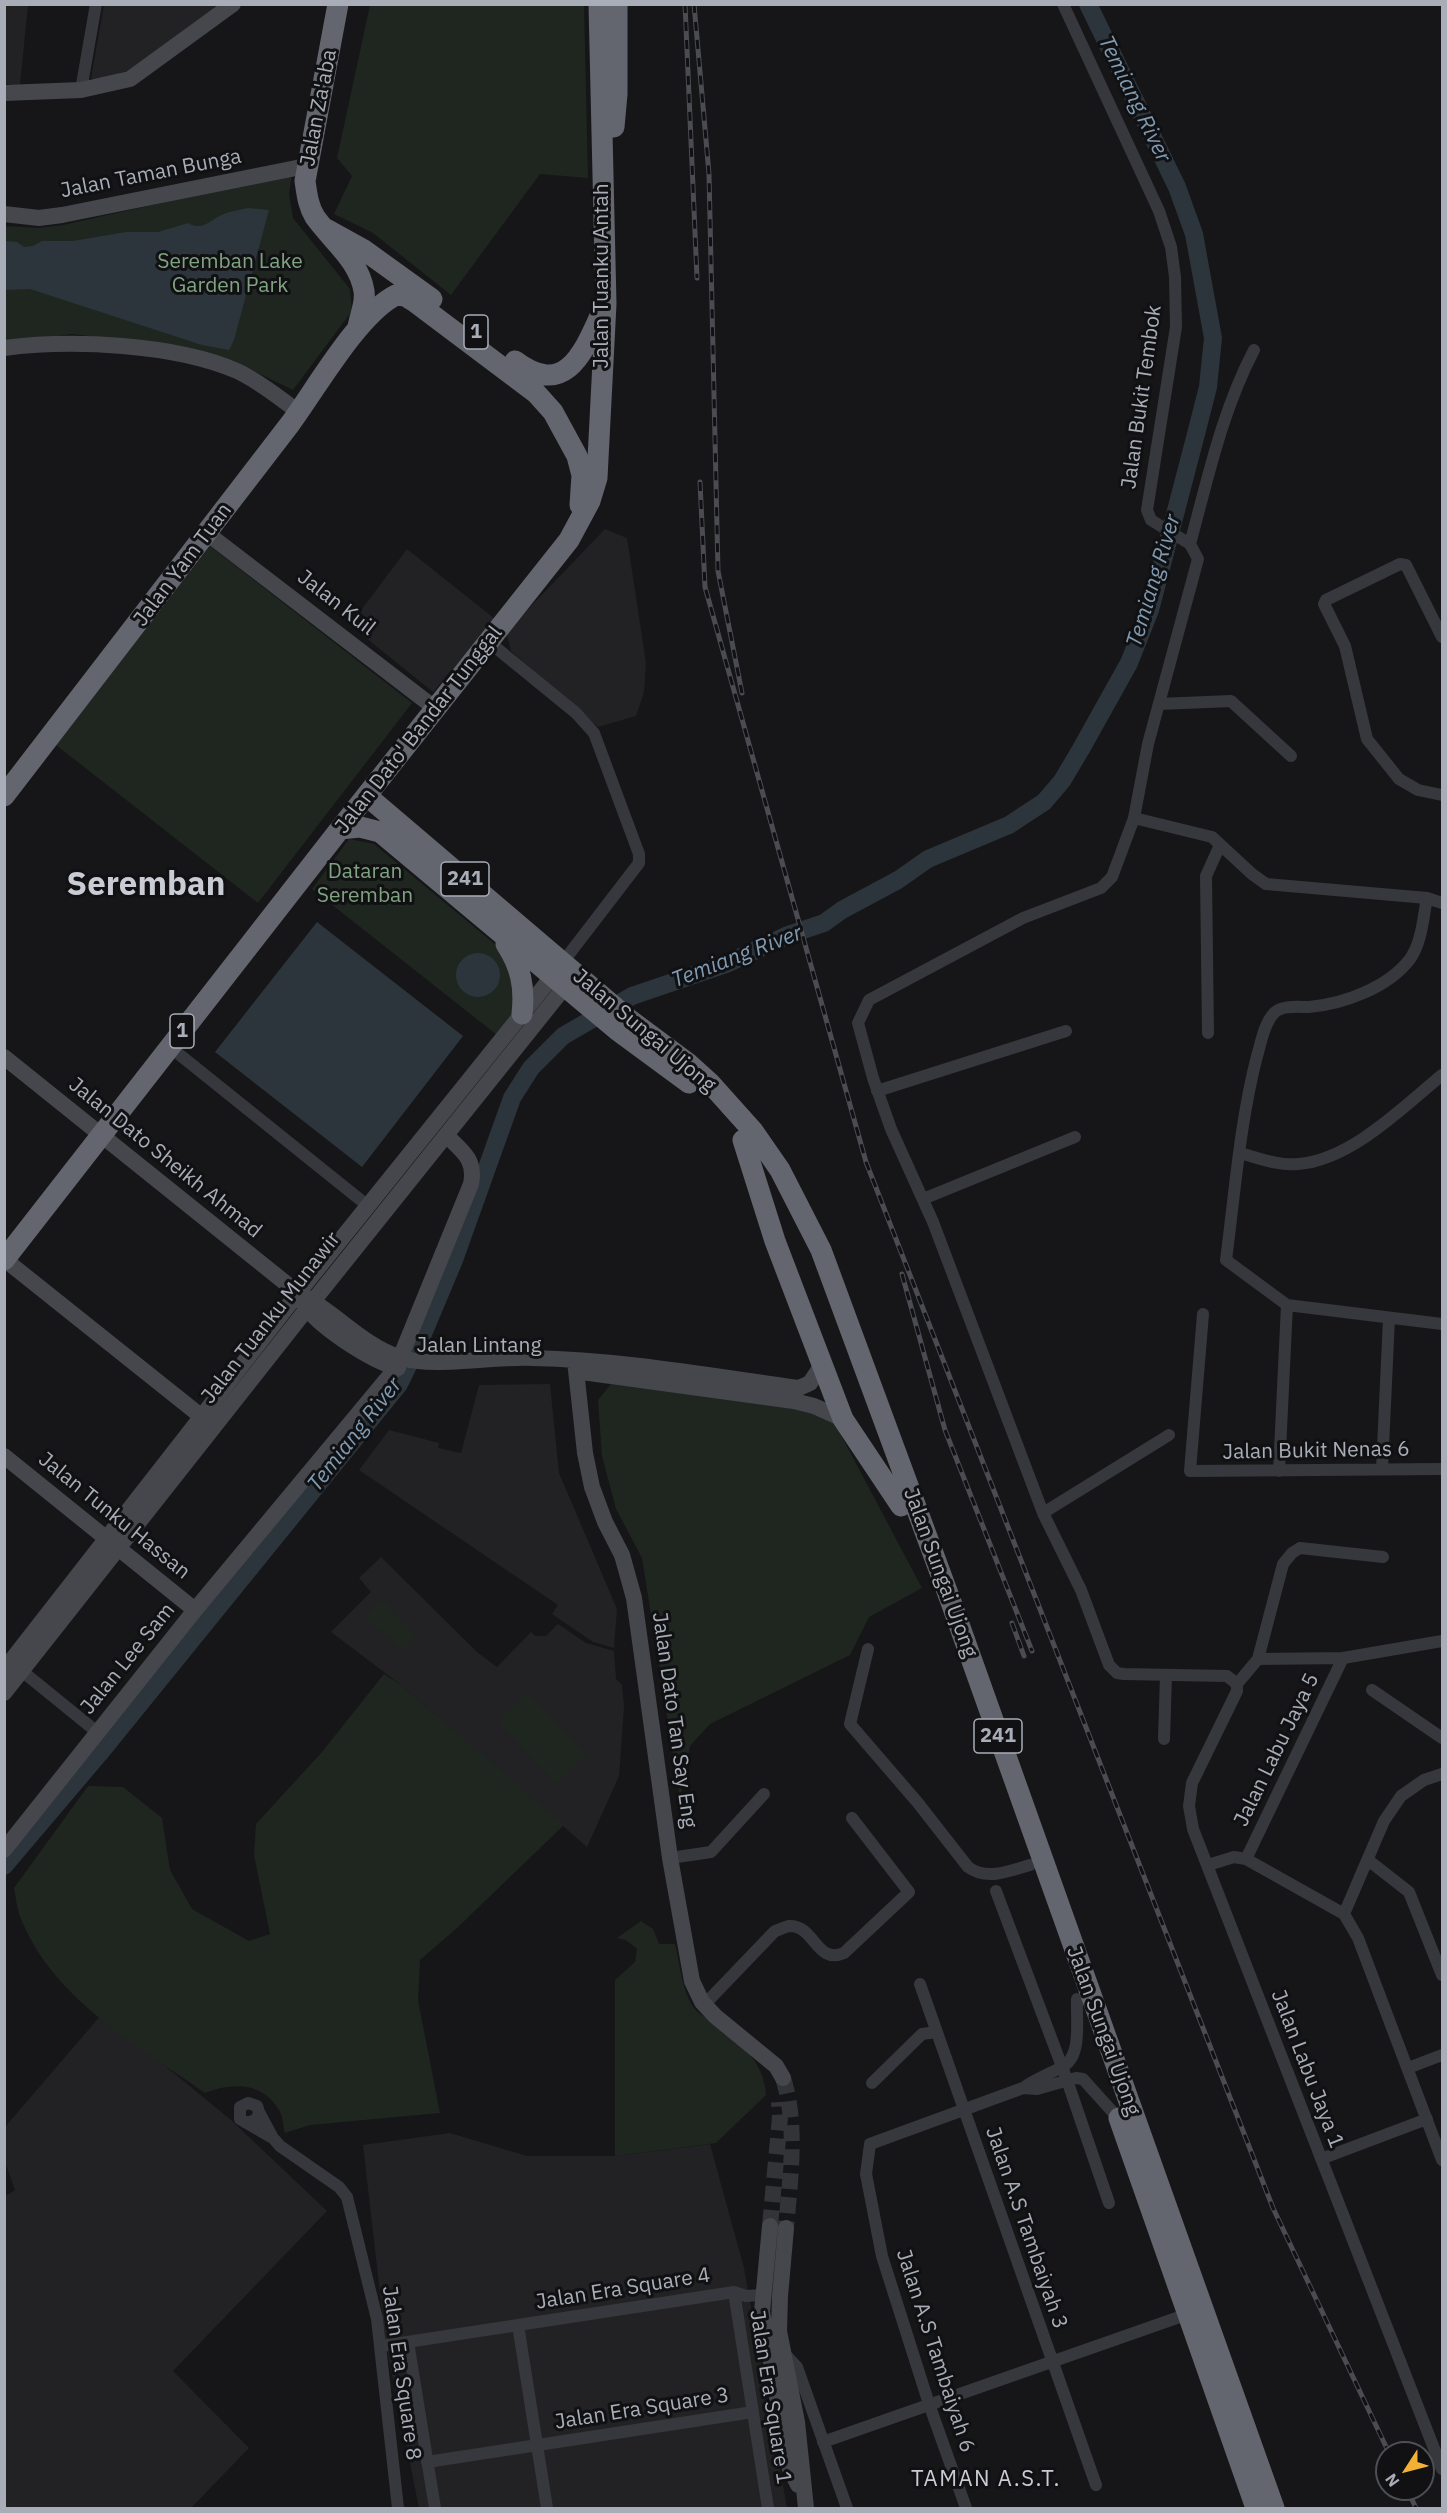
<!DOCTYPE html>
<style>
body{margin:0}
#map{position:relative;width:1447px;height:2513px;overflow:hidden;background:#161618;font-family:"IBM Plex Sans",sans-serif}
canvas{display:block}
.frame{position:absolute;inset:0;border:6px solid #a8adb8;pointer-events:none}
.north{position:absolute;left:1375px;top:2441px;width:60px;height:60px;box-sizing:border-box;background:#111113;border:2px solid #4d4f55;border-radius:50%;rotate:234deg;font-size:16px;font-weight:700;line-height:24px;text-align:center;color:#a8adb8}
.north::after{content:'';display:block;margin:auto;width:21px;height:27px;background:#f2b134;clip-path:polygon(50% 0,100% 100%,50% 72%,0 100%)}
</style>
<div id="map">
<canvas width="1447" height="2513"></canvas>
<div class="frame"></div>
<div class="north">N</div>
</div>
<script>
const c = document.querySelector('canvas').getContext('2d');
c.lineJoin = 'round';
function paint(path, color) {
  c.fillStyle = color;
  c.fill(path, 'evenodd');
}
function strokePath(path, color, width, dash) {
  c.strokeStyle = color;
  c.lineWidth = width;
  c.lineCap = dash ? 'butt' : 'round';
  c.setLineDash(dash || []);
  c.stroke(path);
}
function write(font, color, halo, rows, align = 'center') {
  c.font = font + ' "IBM Plex Sans",sans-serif';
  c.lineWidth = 6;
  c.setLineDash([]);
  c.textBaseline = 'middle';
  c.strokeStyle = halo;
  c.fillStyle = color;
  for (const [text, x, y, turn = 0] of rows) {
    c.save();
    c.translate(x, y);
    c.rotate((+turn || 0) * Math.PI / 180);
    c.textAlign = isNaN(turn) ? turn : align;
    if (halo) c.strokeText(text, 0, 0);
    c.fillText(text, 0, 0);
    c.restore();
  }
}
paint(new Path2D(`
 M4,5H28L20,85L5,84Z
 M104,5H222L131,70L96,80L91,78Z
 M605,529L627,538L646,663L644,692L636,716L598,727L511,651L506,632Z
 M407,549L495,619L433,692L350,625Z
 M550,1384L559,1473L617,1609L614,1648L593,1642L552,1614L558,1605L359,1470L389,1430L439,1443L438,1448L461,1453L479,1385Z
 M381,1557L477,1652L497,1667L531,1632L535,1636H546L558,1624L586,1643L614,1651L616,1679L622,1685L624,1706L619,1776L587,1847L401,1685L331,1632L371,1592L359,1578Z
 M102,2014L231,2120L327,2211L173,2371L249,2448L191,2508H8L5,2507L4,2197L15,2190L5,2162V2127Z
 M450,2133L527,2156H615L710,2144L744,2268L787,2508H419L386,2345L363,2145Z`), '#222225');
paint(new Path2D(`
 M370,5H584L588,178L540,174L451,295L373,233L334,214L352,176L337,158Z
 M292,174L289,193L293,218L350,289L352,311L293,390L235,362L161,345L72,334L5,343V226L39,228L63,225Z
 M210,546L412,703L258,903L56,745Z
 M349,839L374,844L496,945L516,982V1012L497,1035L312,889Z
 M611,1384L821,1409L833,1420L922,1588L869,1617L850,1655L710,1724L690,1746L680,1798L642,1558L616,1509L602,1456L598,1400Z
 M383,1599L417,1638L402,1649L364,1617Z
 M384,1674L401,1685L564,1825L457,1928L420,1960L418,2000L440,2113L310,2125L285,2133C283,2126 283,2116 279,2110C263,2082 232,2082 205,2093C136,2044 54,2000 21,1919C17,1910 16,1898 14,1888L88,1786L123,1787L162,1818L170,1870L192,1909L249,1941L270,1934L254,1855L256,1824L322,1752Z
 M527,1693L587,1755L557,1784L498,1721Z
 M641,1921L653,1929L659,1944H675C680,1964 682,1991 694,2008C697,2012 704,2016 708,2020C735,2041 764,2057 766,2095L716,2143L615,2156V1980L635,1962L637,1949L626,1940L617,1938Z`), '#1e261f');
paint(new Path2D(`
 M248,208L269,210L234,340L229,350L202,345L30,289L5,290V241L17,242L24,247L33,246L42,241H73L126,232H158L188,223C204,232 210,219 224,214C231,211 240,210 248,208Z
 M317,922L463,1036L362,1167L215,1052Z
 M456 975a22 22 0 1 1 44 0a22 22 0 1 1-44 0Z`), '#2c353c');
strokePath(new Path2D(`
 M4,1866L99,1754L399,1384L420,1341L454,1260L512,1098L531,1068L563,1036L632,996L726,964L788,935L824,923L842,910L898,880L928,859L1009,825L1044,802L1062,781L1081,749L1129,663L1150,610L1196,434L1208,387L1213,338L1194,234L1177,187L1088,4`), '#2c353c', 18);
strokePath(new Path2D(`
 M783,2078C798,2124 790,2180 786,2228
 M770,2226L780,2117L779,2102`), '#333438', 16, [16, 8]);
strokePath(new Path2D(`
 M1063,4L1159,211L1171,247L1175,277L1176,327L1147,510L1151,520L1190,544
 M81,90L96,4
 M1442,637L1406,565L1400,564L1326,600L1324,604L1345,646L1367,739L1399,779L1418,790L1442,795
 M489,642L576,713L594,733L639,854V863L563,962
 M1159,704L1231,701L1291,756
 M1134,818L1212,837L1252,874L1266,884L1427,898L1442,903
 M1427,898C1423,918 1422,942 1410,959C1388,988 1343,1004 1309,1007C1298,1007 1282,1005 1274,1013C1264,1024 1261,1043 1257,1056C1240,1122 1235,1191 1226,1260L1287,1305L1442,1324
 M1208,1033L1206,876L1220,845
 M170,1047L368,1206
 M877,1091L1066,1031
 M1240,1153C1258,1158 1279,1166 1298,1164C1351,1160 1403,1107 1442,1075
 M923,1199L1075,1137
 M1203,1314L1190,1471L1442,1469
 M1382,1469L1389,1318
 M1279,1471L1287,1305
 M1043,1513L1169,1435
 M868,1649L850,1724L918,1803L968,1867C987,1881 1009,1871 1030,1865
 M1258,1659L1343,1658L1442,1641
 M17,1667L97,1732
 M1237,1684L1227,1676L1124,1674L1117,1673L1109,1665L1081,1590L1043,1513L933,1222L891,1129L873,1078L858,1023L869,1000L1023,918L1101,888L1112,877L1134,818L1148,744L1198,559L1190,544C1208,478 1222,411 1254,350
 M1237,1684V1691L1192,1783L1189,1806L1193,1829L1442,2469
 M1237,1684L1258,1659L1283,1564L1292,1553L1300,1548L1383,1557
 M1372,1690L1442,1738
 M1164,1739L1166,1675
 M670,1858L711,1852L764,1794
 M1246,1859L1343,1658
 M1368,1860L1409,1892L1442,1975
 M1208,1865L1234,1857L1246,1859L1344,1914L1358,1938L1442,2160
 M996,1891L1067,2080L1109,2203
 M1344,1914L1384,1821L1401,1796L1424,1780L1442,1774
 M920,1984L1096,2485
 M704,2005L775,1931C779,1930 784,1927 789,1926C815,1925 816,1965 844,1953L909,1892L852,1818
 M1408,2068L1442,2055
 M872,2083L922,2034L937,2032
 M1023,2088L1037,2089L1076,2078L1083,2079L1119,2119
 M259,2112L273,2138L280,2146L339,2187L347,2197L377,2319L398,2508
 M248,2123L257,2119L259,2112L257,2106L248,2103L240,2107V2119L271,2137
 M1321,2159L1427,2119
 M734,2292L768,2508
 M518,2325L547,2508
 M408,2342L435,2508
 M381,2346L734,2292L746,2296L762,2295
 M784,2353L797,2367L847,2508
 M823,2442L1188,2314
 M427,2462L753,2412
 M966,2508L929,2404L882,2256L866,2174L870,2144L1023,2088C1035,2079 1047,2075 1060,2068C1083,2059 1076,2021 1077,1999`), '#37383d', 12);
strokePath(new Path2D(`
 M4,93L81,90L130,79L233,4
 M4,214L39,218L62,215L306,166
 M4,348C72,339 175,344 237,371C259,381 279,398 299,412
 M208,534L436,709
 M4,1057L298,1293C335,1311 361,1345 401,1358C434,1368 495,1356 533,1358C622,1360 711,1376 799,1388L810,1383L822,1365
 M4,1259L202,1417
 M301,1299C312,1324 372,1361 398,1368
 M575,1361L585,1453L592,1487L605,1522L622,1555L634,1598L670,1858L692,1981L702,2002L715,2016L776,2066L783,2078
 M582,1372L794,1401L814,1406L843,1419
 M4,1456L195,1610
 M4,1670L298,1293L559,968
 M4,1693L306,1310L571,979
 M4,1850L195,1610L396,1368L471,1184C476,1159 462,1151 446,1135
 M770,2226L762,2312L790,2469L798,2485
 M786,2228L780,2296L779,2331L797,2422L806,2508`), '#45474d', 16);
strokePath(new Path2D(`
 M338,4L305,181C307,194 308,206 315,217C332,241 359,260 364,291C366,303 360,315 358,327
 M614,127L617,94V4
 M326,229L364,250L432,299
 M515,361C563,397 582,357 600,316
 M4,796C100,673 195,549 290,424C316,389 358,314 396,295L405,296L415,302L536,393L553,412L577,456L582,475L580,505
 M367,796L630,1020L689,1064L710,1083L753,1131L780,1170L821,1250L951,1602L1274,2508
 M340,829L360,827L380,832L617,1030L689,1083
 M506,944C521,967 525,987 522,1014
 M743,1140L775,1241L843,1419L901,1506
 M4,1260L340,829L569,540L590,501L597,478L606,304L599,4
 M1119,2118L1256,2508`), '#63666e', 21);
const rail = new Path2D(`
 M685,4L697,278
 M694,4L709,174L718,571L742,693
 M700,482L705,587L866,1162L1273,2208L1389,2453
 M902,1274L945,1430L1032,1651
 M1012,1623L1024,1656
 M1407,2489L1416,2508`);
strokePath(rail, '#4a4c52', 5);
strokePath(rail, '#111113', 3, [9]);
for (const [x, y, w] of [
 [476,332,24],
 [465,879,48],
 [182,1031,24],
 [998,1736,48]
]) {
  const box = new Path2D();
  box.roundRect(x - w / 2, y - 17, w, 34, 4.5);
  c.fillStyle = '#111113';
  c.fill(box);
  strokePath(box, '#a8adb8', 1.5);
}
write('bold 20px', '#a8adb8', null, [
 ["1",476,332],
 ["241",465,879],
 ["1",182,1031],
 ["241",998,1736]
]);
write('21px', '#a8adb8', '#111113', [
 ["Jalan Za'aba",319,108,-79],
 ["Jalan Taman Bunga",151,174,-11],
 ["Jalan Tuanku Antah",602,276,-90],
 ["Jalan Bukit Tembok",1142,397,-82],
 ["Jalan Yam Tuan",183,565,-53],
 ["Jalan Kuil",336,603,38],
 ["Jalan Dato' Bandar Tunggal",419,730,-52],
 ["Jalan Sungai Ujong",644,1031,40],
 ["Jalan Dato Sheikh Ahmad",165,1158,39],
 ["Jalan Tuanku Munawir",271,1318,-52],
 ["Jalan Lintang",479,1346],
 ["Jalan Bukit Nenas 6",1316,1451,-1],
 ["Jalan Tunku Hassan",114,1516,39],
 ["Jalan Sungai Ujong",940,1573,70],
 ["Jalan Lee Sam",128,1659,-51],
 ["Jalan Dato Tan Say Eng",674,1720,82],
 ["Jalan Labu Jaya 5",1277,1750,-64],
 ["Jalan Sungai Ujong",1103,2031,70],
 ["Jalan Labu Jaya 1",1307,2069,69],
 ["Jalan A.S Tambaiyah 3",1026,2228,71],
 ["Jalan Era Square 4",623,2289,-9],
 ["Jalan A.S Tambaiyah 6",935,2351,72],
 ["Jalan Era Square 8",401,2373,82],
 ["Jalan Era Square 1",770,2397,81],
 ["Jalan Era Square 3",642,2409,-9]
]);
write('21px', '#7fa381', '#111113', [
 ["Seremban Lake",230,262],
 ["Garden Park",230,286],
 ["Dataran",365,872],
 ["Seremban",365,896]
]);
write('italic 22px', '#7f9bb3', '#111113', [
 ["Temiang River",1134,99,64],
 ["Temiang River",1154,581,-73],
 ["Temiang River",737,957,-21],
 ["Temiang River",355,1435,-52]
]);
c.letterSpacing = '1.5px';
write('22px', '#c9ccd4', '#111113', [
 ["TAMAN A.S.T.",986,2480]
]);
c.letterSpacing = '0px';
write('bold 33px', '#c9ccd4', '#111113', [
 ["Seremban",146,885]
]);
</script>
